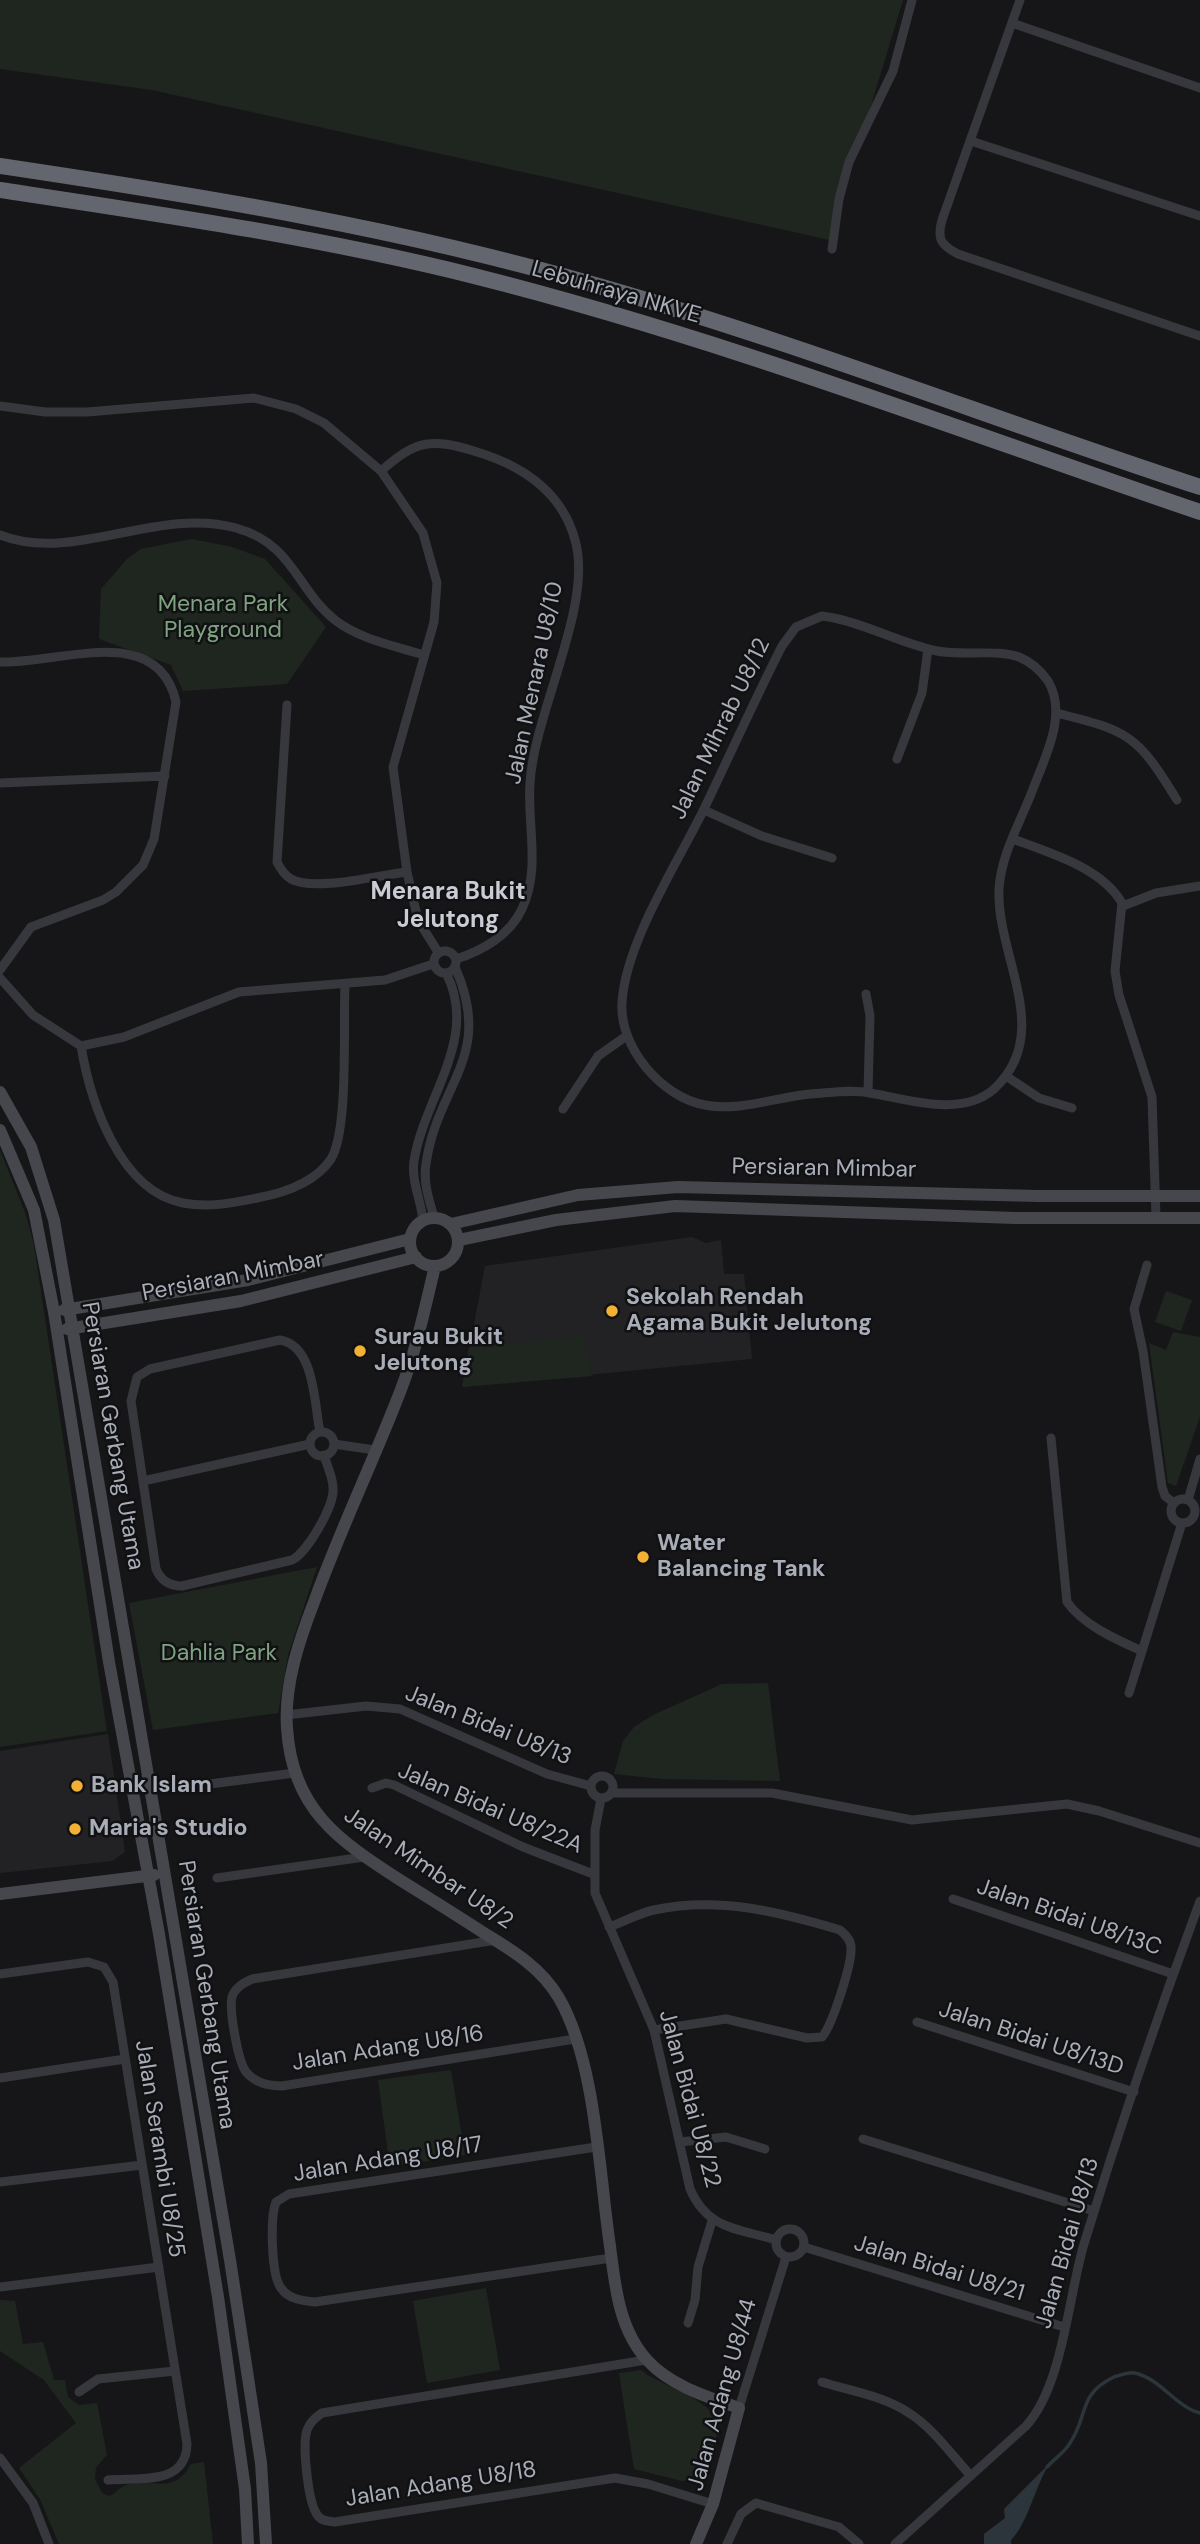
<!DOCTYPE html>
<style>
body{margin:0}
canvas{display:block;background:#161618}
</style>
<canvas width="1200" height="2544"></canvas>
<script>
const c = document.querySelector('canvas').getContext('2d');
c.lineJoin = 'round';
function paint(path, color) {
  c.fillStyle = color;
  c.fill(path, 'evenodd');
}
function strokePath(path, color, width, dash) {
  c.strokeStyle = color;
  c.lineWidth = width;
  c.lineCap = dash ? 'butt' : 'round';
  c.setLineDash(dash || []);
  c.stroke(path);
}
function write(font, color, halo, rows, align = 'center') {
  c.font = font + ' "DM Sans",sans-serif';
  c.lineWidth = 5;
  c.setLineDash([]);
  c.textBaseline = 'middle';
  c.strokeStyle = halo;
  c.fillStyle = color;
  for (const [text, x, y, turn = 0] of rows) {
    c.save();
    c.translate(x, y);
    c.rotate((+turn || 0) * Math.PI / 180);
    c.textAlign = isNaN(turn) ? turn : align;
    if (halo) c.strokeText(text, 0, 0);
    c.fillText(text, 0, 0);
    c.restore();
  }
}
paint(new Path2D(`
 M692,1237L706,1243L721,1240L724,1274H744L752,1359L462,1387L485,1266Z
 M108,1734L125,1852L112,1861L0,1873V1751Z`), '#222225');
paint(new Path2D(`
 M0,0H903L830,240L152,90L0,69Z
 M192,539L232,547L265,559L326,627L287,684L183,691L171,665L99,639L101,589L127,559L141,549Z
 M0,1150L26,1215L34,1245L107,1731L0,1747Z
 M1166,1291L1192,1300L1181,1331L1155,1322Z
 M1173,1332L1200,1337V1417L1176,1486L1168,1483L1149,1343L1166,1350Z
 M583,1336L592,1376L462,1387L469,1348Z
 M317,1567L288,1655L278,1713L153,1730L129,1603Z
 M768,1683L780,1781L661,1779L614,1774L623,1741L634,1727L653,1715L722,1684Z
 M451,2070L465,2155L390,2167L378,2080Z
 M486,2288L500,2370L427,2383L413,2301Z
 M0,2300L15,2301L23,2344L43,2342L54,2380H65L68,2397L79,2405L97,2403L107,2455L96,2467L95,2479L102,2493L109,2496C116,2494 116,2490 122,2487C147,2474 172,2499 191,2464L204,2462L213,2544H59L40,2499L19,2468L76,2423L44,2380L0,2351Z
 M641,2370C663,2388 711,2397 719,2426L707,2473L701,2478L682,2481L634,2469L619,2373Z`), '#1e261f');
paint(new Path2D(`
 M1049,2464C1035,2487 1027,2525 1011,2540V2544H984V2534L1005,2518L1004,2509Z`), '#2c353c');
strokePath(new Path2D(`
 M1047,2467C1054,2459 1065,2452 1070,2443C1089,2415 1077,2395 1114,2377C1120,2375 1129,2372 1135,2373C1161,2379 1176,2407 1200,2413`), '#2c353c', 3.5);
strokePath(new Path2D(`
 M1020,0L942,220C937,238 940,245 958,254L1200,336
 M1012,23L1200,88
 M971,141L1200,216
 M832,249L839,199L849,162L893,71L912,0
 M0,406L45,412H87L254,398L296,409L324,423L381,471L423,533L437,583L434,622L393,767L407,872L418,920L438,952
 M381,471C417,439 432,438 477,452C523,466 562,492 575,540C594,604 534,713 530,783C527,825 541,869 522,909C510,935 482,951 456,959
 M0,535C73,564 157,506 236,528C294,544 296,589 335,620C359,639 395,646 424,655
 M822,616C862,621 898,643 937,651C963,656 997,649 1019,657C1031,662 1041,671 1048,681C1068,714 1045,757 1033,789C1021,821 1001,854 999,889C996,956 1055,1033 994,1089C961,1118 907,1099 870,1093C851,1089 829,1093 810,1094C777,1097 738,1112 705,1105C661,1097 619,1047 622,1002C626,942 677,864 704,809C730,755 755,699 782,646L796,627Z
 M0,662C55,665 158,620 176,702L154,839L143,865L116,892L103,900L31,927L0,970
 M287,705L277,862C280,868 284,875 291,879C315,892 378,875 407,872
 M1056,713C1130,731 1137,735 1177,800
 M897,759L922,693L928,649
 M0,783L165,776
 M704,810L762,836L832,858
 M1013,839C1049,853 1101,867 1122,903L1115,971L1119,995L1152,1097L1156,1217
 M1123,906L1156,893L1200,886
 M434 962a11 11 0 1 1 22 0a11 11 0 1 1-22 0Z
 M0,978L33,1015L81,1046L124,1037L239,992L385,980L433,964
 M866,994L870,1016L868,1092
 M81,1046C90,1100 119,1191 183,1203C209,1208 232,1203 257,1198C284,1193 315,1183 331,1159C349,1130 343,1023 345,984
 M1006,1076L1039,1098L1072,1108
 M563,1109L598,1056L625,1037
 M434,1217C429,1200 423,1182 426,1164C437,1084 495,1057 455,967
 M423,1220C421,1201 411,1180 414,1161C424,1097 480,1038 446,973
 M1147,1265L1134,1309L1143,1351L1162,1487L1165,1496L1174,1503
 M320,1432C314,1403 315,1346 280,1340L150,1369L137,1377L131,1401L156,1569C161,1581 170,1586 182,1586L292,1560C307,1553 335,1505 333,1488C333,1477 327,1466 324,1455
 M310 1444a12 12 0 1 1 24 0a12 12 0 1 1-24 0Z
 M1051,1438L1067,1602C1083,1625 1117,1640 1142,1651
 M334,1444L375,1450
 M143,1481L310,1444
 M1171 1511a12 12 0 1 1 24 0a12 12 0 1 1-24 0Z
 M1188,1500L1200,1459
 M1129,1693L1182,1523
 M286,1715L366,1706L400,1709L547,1774L591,1786
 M591 1787a11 11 0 1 1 22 0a11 11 0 1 1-22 0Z
 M202,1785L295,1773
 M372,1788L386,1783L394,1785L523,1847L593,1874
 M612,1793H772L912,1820L1067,1804L1099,1811L1200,1843
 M601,1799L595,1830V1893L654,2030L690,2189C708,2230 737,2228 776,2240
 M217,1878L364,1857
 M953,1899L1173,1974
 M609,1927C624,1922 639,1913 654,1910C718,1896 780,1912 840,1930C846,1935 851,1940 851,1948C852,1964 832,2026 822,2037L807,2038L726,2019L654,2030
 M496,1940L252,1979C244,1983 235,1987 232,1997C229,2009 238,2064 247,2073C256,2083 269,2086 282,2086L575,2039
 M0,1974L88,1962L104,1967L113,1982L187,2444C186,2486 140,2477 108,2480
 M917,2022L1134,2092
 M0,2078L125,2059
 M863,2139L1094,2211
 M680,2142L726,2137L765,2149
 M596,2147L289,2194L276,2202C270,2217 271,2275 281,2288C288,2299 303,2301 315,2302L611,2258
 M0,2182L142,2165
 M776 2243a14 14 0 1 1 28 0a14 14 0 1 1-28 0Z
 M804,2247L1064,2327
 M0,2287L159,2267
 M688,2323L695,2300L698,2267L712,2221
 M646,2360L322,2413C315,2418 310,2422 307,2430C302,2445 308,2499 316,2513C320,2521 327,2521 335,2522L615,2478L648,2484L713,2504
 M822,2382C850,2391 884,2396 909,2413C933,2428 951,2454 970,2475
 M79,2392L98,2379L175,2371
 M739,2408L786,2257
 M0,2458L33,2503L49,2544
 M727,2544L741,2514L756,2503L839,2527L859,2544
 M895,2544L1026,2426C1063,2385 1068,2298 1084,2244C1119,2129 1158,2014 1200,1901`), '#37383d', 9);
strokePath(new Path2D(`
 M0,1092L31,1147L54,1220L230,2260L261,2463L266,2544
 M0,1130L34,1210L54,1312L109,1662L159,1934L218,2297L245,2489L248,2544
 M410 1242a24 24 0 1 1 48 0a24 24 0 1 1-48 0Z
 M451,1224L578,1195L678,1187L1038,1196H1200
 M459,1240L556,1220L675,1206L1015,1218H1200
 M435,1266C425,1308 416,1351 400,1392C373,1462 340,1530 314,1602C299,1641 284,1685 287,1728C292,1809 338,1840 400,1880C429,1898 458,1916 487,1935C515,1952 542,1969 559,1998C596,2062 599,2173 610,2246C615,2286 619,2330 648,2361C671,2386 708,2397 739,2408L713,2504L696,2544
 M64,1310L248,1280L410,1239
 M67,1329L241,1301L416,1257
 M0,1894L154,1875`), '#45474d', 12);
strokePath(new Path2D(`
 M0,166C201,196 399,228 595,285C799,343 998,421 1200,487
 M0,190C159,214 318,237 474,276C721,338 959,430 1200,512`), '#63666e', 16);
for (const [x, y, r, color] of [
 [612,1311,7,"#f2b134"],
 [360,1351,7,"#f2b134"],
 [643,1557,7,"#f2b134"],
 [77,1786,7,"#f2b134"],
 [75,1829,7,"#f2b134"]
]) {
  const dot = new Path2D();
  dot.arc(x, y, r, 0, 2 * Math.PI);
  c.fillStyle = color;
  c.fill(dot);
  strokePath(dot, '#111113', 2.5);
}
write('23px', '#a8adb8', '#111113', [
 ["Lebuhraya NKVE",616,293,16],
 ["Jalan Menara U8/10",535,683,-78],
 ["Jalan Mihrab U8/12",721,729,-64],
 ["Persiaran Mimbar",824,1169,1],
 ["Persiaran Mimbar",233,1277,-11],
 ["Persiaran Gerbang Utama",112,1436,80],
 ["Jalan Bidai U8/13",488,1726,22],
 ["Jalan Bidai U8/22A",490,1809,23],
 ["Jalan Mimbar U8/2",428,1869,34],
 ["Jalan Bidai U8/13C",1069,1918,19],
 ["Persiaran Gerbang Utama",206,1995,81],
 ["Jalan Bidai U8/13D",1031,2039,18],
 ["Jalan Adang U8/16",388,2049,-9],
 ["Jalan Bidai U8/22",689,2099,75],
 ["Jalan Serambi U8/25",159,2149,81],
 ["Jalan Adang U8/17",388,2160,-9],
 ["Jalan Bidai U8/13",1068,2243,-74],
 ["Jalan Bidai U8/21",939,2269,17],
 ["Jalan Adang U8/44",723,2395,-74],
 ["Jalan Adang U8/18",441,2485,-9]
]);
write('23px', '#7fa381', '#111113', [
 ["Menara Park",223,605],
 ["Playground",223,631],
 ["Dahlia Park",219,1654]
]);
write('bold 23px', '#a8adb8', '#111113', [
 ["Sekolah Rendah",626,1298],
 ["Agama Bukit Jelutong",626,1324],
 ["Surau Bukit",374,1338],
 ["Jelutong",374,1364],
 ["Water",657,1544],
 ["Balancing Tank",657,1570],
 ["Bank Islam",91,1786],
 ["Maria's Studio",89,1829]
], 'left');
write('bold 24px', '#c9ccd4', '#111113', [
 ["Menara Bukit",448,893],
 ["Jelutong",448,921]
]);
</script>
